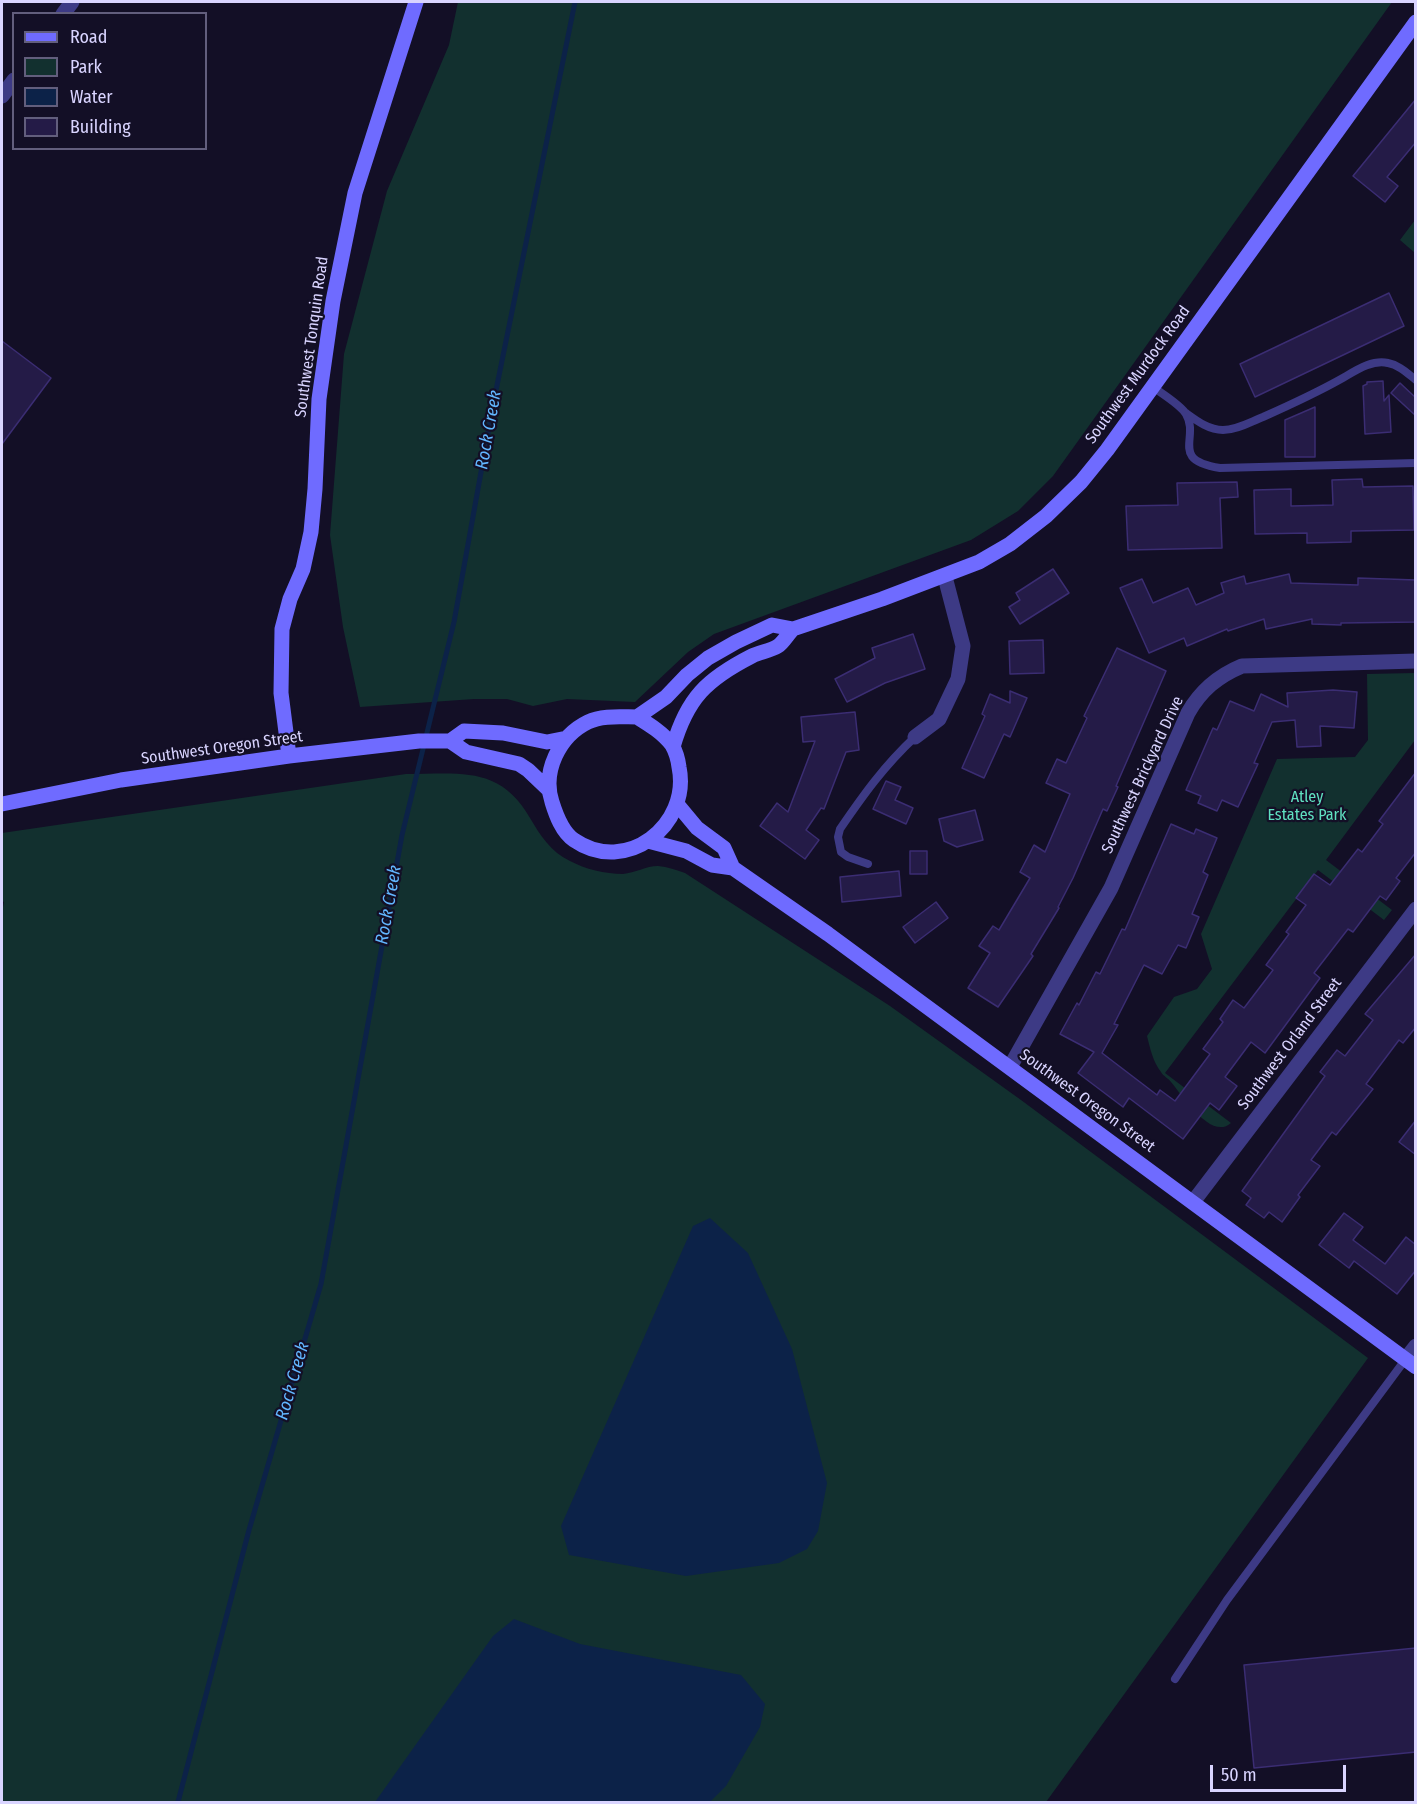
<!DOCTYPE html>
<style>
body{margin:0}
#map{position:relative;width:1417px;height:1804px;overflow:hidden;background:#130f26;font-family:"Fira Sans Condensed",sans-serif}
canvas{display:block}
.frame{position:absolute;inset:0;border:3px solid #d9d4ff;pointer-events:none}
.legend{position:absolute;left:12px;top:12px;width:195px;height:138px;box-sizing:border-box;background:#130f26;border:2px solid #625e7d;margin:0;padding:8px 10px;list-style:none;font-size:18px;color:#d9d4ff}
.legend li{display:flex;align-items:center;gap:12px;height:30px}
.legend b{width:30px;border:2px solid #625e7d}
.scale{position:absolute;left:1210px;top:1765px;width:136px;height:27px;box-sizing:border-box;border:3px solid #d9d4ff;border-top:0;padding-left:8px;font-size:18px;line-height:21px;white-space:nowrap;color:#d9d4ff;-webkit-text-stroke:4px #130f26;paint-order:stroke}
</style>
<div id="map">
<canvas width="1417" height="1804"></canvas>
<div class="frame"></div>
<ul class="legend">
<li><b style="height:8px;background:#6f6bff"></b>Road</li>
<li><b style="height:16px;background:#12302f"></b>Park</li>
<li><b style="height:16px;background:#0c2248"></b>Water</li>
<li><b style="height:16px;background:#241b47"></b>Building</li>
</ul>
<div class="scale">50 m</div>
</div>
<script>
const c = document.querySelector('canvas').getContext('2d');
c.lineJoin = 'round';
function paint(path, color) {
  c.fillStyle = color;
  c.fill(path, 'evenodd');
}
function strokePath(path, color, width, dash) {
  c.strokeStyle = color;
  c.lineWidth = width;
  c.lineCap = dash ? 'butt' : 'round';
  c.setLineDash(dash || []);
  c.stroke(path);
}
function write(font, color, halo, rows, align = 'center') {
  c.font = font + ' "Fira Sans Condensed",sans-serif';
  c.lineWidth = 4.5;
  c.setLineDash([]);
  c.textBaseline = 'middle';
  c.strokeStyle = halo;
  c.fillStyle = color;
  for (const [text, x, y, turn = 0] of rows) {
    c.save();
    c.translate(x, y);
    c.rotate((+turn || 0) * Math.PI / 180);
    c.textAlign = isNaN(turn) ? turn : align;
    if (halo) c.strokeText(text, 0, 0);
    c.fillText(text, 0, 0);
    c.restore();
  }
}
paint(new Path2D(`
 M458,2H1392L1053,476L1018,511L971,540L714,634L688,652L635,702L567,699L533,706L507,699H474L360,707L343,627L330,535L344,354L387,191L449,45Z
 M1415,220V253L1400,240Z
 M1415,673V740L1326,860L1392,910L1384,920L1318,870L1165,1073L1231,1123C1211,1141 1182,1095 1171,1082C1168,1078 1163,1076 1161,1072C1153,1062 1150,1048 1147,1036L1174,997L1197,989L1212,969L1201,934L1277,759L1355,757L1368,740L1367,674Z
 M406,774C459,774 500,765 530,818C540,835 551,852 570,861C585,869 605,874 623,874C635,873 646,866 658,866C668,867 676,870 685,873L890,1006L1021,1100L1368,1358L1046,1802H2V912L4,902L2,901V833Z`), '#12302f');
paint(new Path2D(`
 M710,1218L748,1253L792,1349L827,1483L818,1531L807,1549L779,1563L686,1576L569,1555L561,1526L693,1226Z
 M514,1619L580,1644L741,1675L765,1704L760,1727L726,1786L710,1802H375L493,1636Z`), '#0c2248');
strokePath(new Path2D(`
 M178,1802L249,1530L321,1284L402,835L454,622L494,400L575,2`), '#0c2248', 5);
const building = new Path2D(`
 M1416,99V142L1387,177L1398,186L1385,202L1353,176Z
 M1389,293L1404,326L1255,397L1240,364Z
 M2,341L51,378L2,444Z
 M1383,381L1384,401L1389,395L1391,432L1365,434L1363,386L1367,384V382Z
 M1400,383L1416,398V416L1391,393Z
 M1315,407V457H1285V420Z
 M1362,479L1363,487L1413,486L1414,530L1351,531V542L1307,543V533L1255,534L1254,490L1291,489V506L1333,505L1332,480Z
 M1237,482L1238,497L1220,498L1222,548L1128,550L1126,506L1178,505L1177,483Z
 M1053,569L1069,593L1020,624L1009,607L1020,600L1016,593Z
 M1289,574L1291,583L1358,585V578L1416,580V622L1341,623V625L1312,624V619L1266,629L1264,619L1228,631L1227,629L1187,646L1184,638L1149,653L1120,588L1142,579L1153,603L1188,588L1196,605L1224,593L1221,583L1244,576L1246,584Z
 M913,634L925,669L885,683L847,702L835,679L875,658L872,648Z
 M1043,640L1044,673L1010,674L1009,641Z
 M1117,648L1166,671L1116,786L1118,787L1107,811L1103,809L1073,878L1058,907L1059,908L1031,954L1033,956L998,1007L968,988L990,953L979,946L993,926L999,930L1030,878L1020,872L1034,845L1045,852L1070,794L1046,783L1057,759L1066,763L1087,718L1084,716Z
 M1333,690L1357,692L1354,728L1320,726L1321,746L1297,747L1295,720L1272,722L1254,763L1258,764L1238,807L1222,800L1217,811L1198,803L1201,796L1186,790L1213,728L1217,730L1230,701L1254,711L1261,694L1288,707L1287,693Z
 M1010,691L1027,698L1010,737L1004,734L984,778L962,768L985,716L982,714L990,694L1010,703Z
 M855,712L859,750L846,752L824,809L821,808L806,830L819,840L805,859L760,826L777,803L788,812L815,741L803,742L801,717Z
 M1416,772V852L1396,878L1400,881L1386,900L1380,896L1353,932L1348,929L1314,973L1320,978L1265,1053L1251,1042L1225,1077L1237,1086L1219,1110L1210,1103L1183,1139L1129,1098L1123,1107L1078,1073L1094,1052L1060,1034L1077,1003L1079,1005L1096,972L1100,974L1122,929L1125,930L1171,824L1194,834L1196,829L1217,838L1203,872L1208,875L1192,914L1199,917L1186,948L1178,945L1162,974L1144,965L1114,1024L1118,1025L1102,1053L1157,1095L1160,1090L1175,1101L1210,1054L1203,1049L1223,1022L1220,1019L1233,1000L1244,1008L1273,970L1266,965L1289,934L1286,932L1306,905L1296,898L1314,874L1330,885L1358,849L1362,852L1383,824L1379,821Z
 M886,781L901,787L895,800L913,808L906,824L873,809Z
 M975,810L983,840L957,847L944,841L939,819Z
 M910,851H927V874H910Z
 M899,871L901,896L842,902L840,877Z
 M936,902L948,918L915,943L903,927Z
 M1416,954V1027L1403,1043L1399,1040L1366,1084L1373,1089L1336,1135L1332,1132L1311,1160L1320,1166L1298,1195L1300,1197L1282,1222L1269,1212L1264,1218L1246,1205L1251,1198L1242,1191L1325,1076L1320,1072L1337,1050L1345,1056L1373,1020L1365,1014Z
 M1416,1120V1155L1399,1142Z
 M1344,1213L1363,1227L1353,1240L1385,1264L1406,1237L1416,1245V1270L1397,1294L1354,1261L1349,1268L1319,1245Z
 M1416,1648V1752L1254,1768L1244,1665Z`);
paint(building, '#241b47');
strokePath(building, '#3b2d73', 1.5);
strokePath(new Path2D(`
 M1153,387C1161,393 1181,405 1186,414C1200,438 1169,460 1220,468L1416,463
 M1186,413C1197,421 1209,430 1223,430C1237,430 1250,422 1263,417C1290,405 1316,393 1341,379C1355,371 1372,359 1388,363C1399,365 1407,373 1416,380
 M868,864L848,857L841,852L838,837L840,829C864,794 884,766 915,737
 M1175,1679L1227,1600L1405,1360`), '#3d3a85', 8);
strokePath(new Path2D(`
 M63,14L72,2
 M2,96L14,80
 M915,737L939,719L958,679L963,646L945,577
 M1010,1067L1111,888L1188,713C1201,690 1218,676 1242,666L1416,661
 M1193,1202L1416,909
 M1405,1360L1416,1346`), '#3d3a85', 15);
strokePath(new Path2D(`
 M637,717L666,697L687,675L708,658L736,642L772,625L793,629L882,599L979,562L1010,544L1046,516L1081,482L1107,450L1416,22
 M637,717C650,725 663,733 672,745C676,752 678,759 679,767C691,825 626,876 574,840C562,832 556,815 552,802C542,772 559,736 588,722C602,715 621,717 637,717Z
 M450,741L466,752L519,764L528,770L548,789
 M673,747C687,698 707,679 752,656C760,652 770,651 778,646C783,643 788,634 793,629
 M289,756L281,693L282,629L290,599L303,569L311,532L315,489L319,399L333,301L355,193L416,2
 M2,804L121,780L289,756L419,741H450L464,731L503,733L547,742L567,738
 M677,804L697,828L724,848L733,868
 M648,841L686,851L712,865L733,868L828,934L1416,1367`), '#6f6bff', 15);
write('16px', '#d9d4ff', '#130f26', [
 ["Southwest Tonquin Road",312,337,-82],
 ["Southwest Murdock Road",1138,375,-54],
 ["Southwest Oregon Street",222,748,-8],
 ["Southwest Brickyard Drive",1143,775,-65],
 ["Southwest Orland Street",1290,1044,-53],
 ["Southwest Oregon Street",1087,1101,36]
]);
write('16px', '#5fe0c0', '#130f26', [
 ["Atley",1307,798],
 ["Estates Park",1307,816]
]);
write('italic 18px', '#62b6ff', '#130f26', [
 ["Rock Creek",489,430,-80],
 ["Rock Creek",389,905,-80],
 ["Rock Creek",293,1381,-74]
]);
</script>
